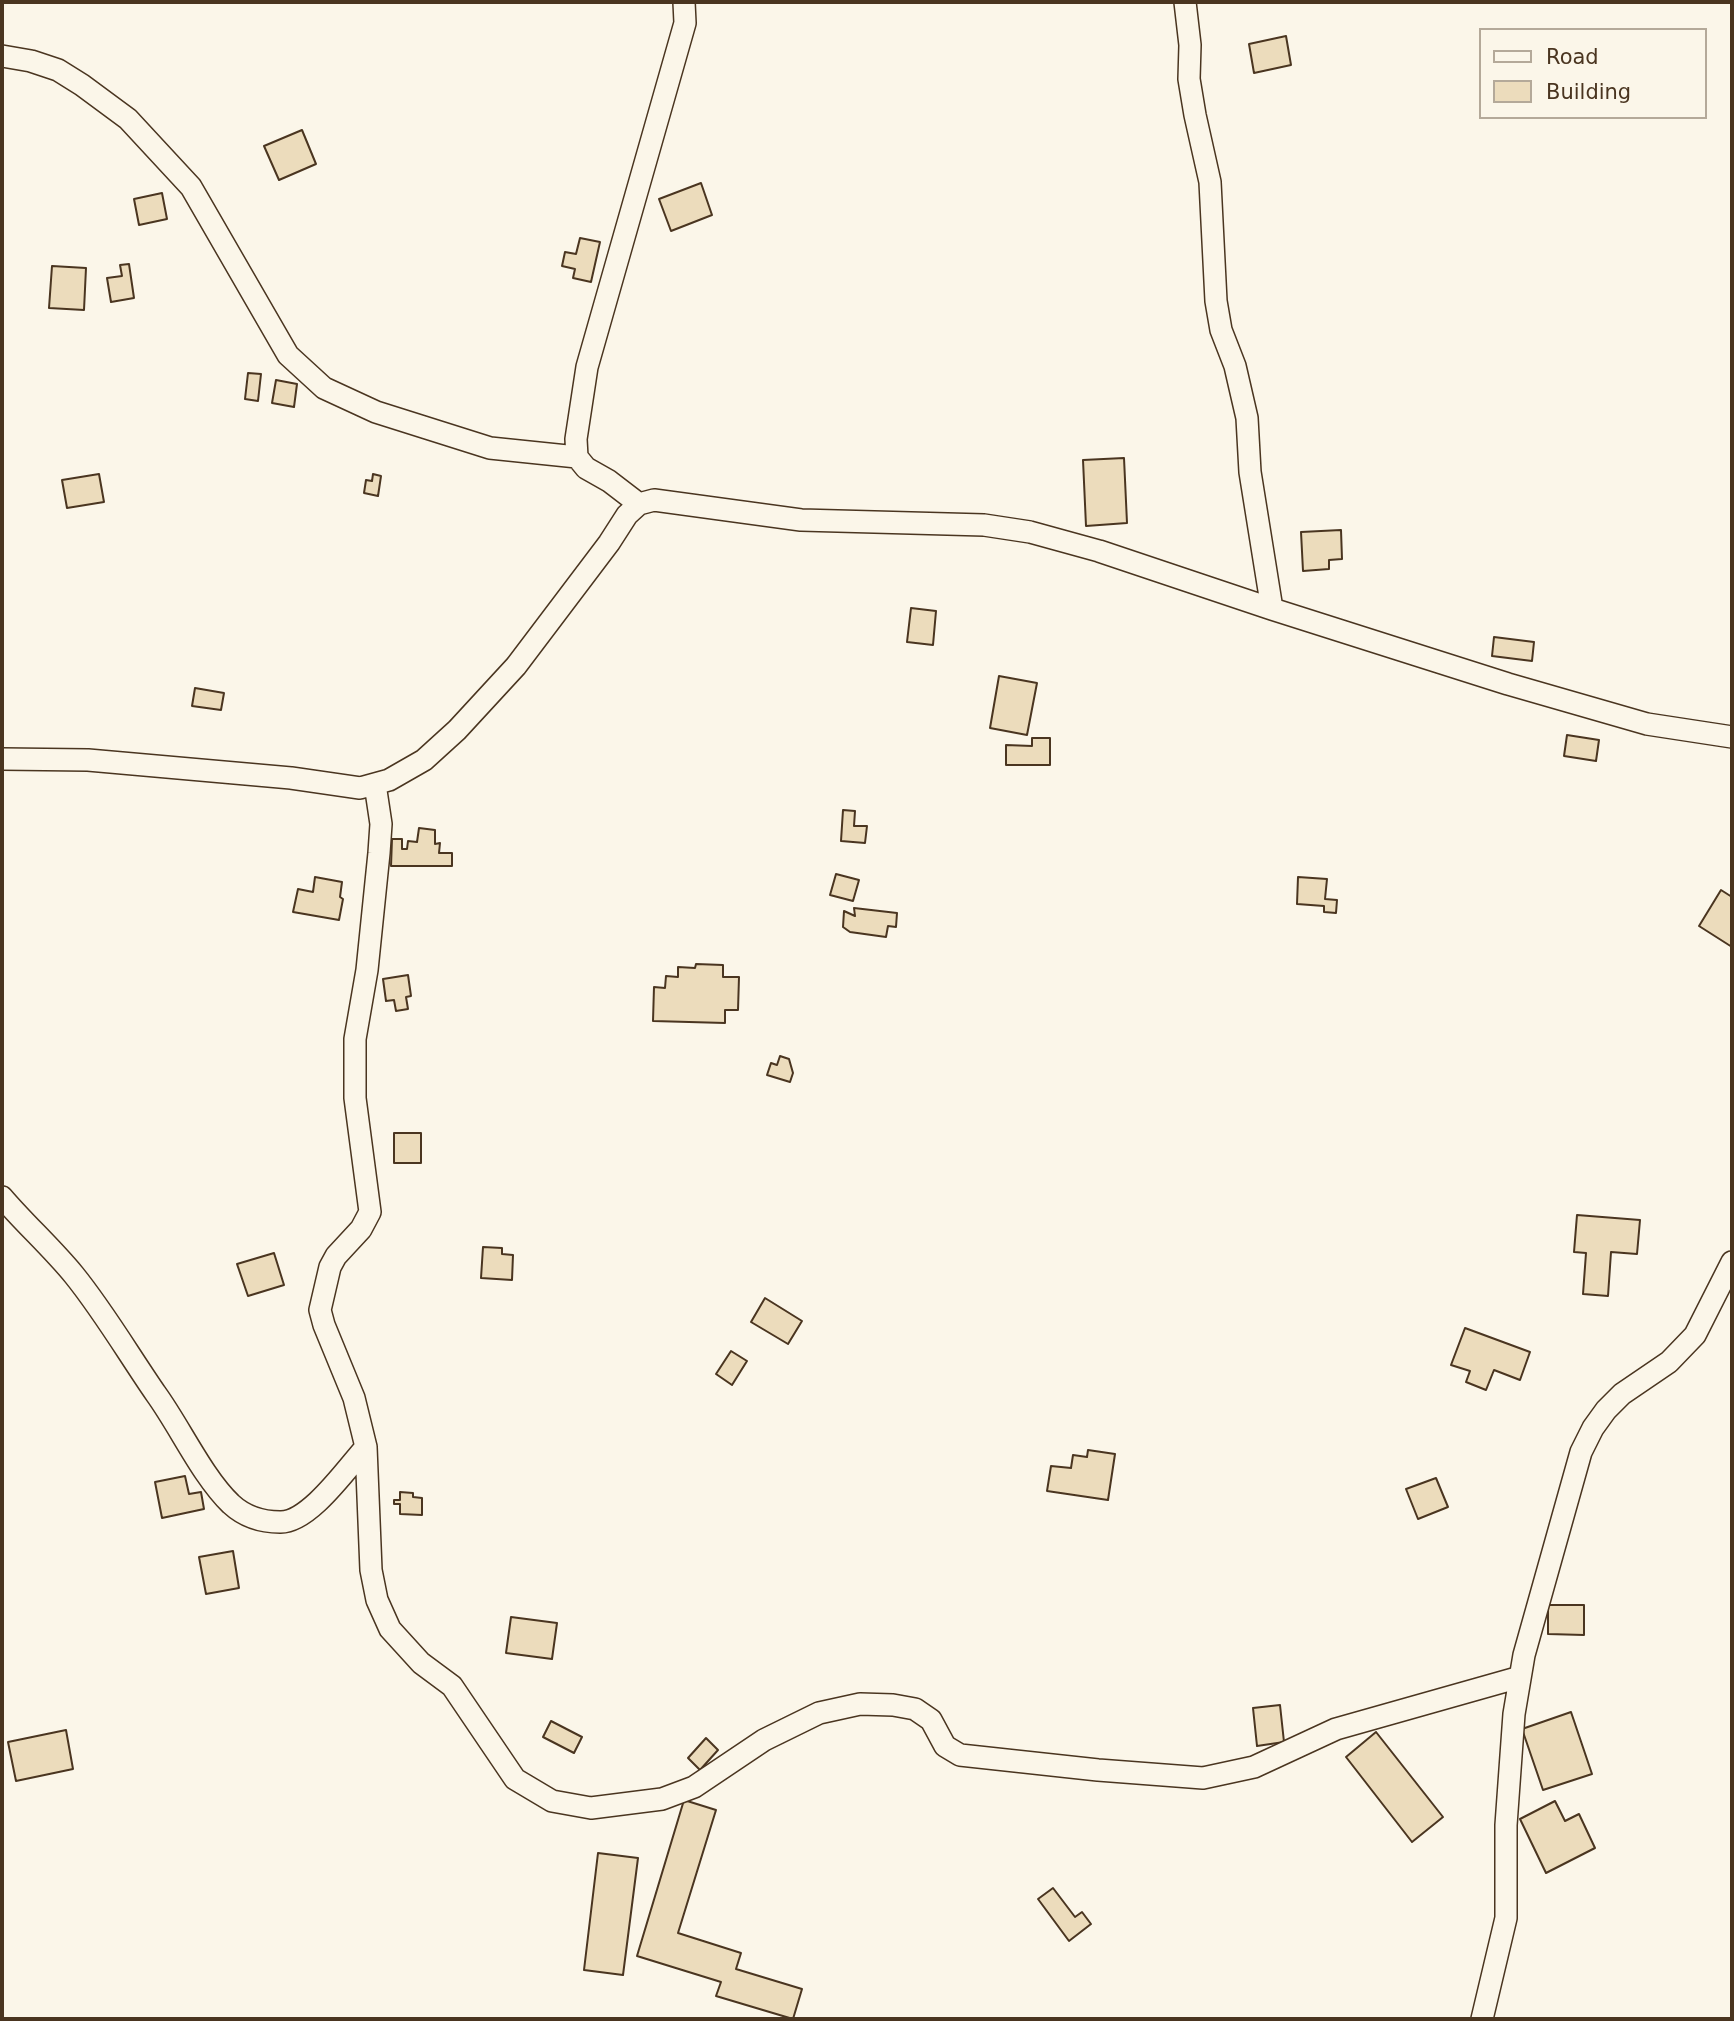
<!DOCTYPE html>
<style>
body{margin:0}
#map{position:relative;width:1734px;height:2021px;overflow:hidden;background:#fbf6e9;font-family:"DejaVu Sans",sans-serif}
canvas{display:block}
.frame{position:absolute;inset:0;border:4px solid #4a3520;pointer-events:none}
.legend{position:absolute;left:1479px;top:28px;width:228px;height:91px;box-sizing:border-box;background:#fbf6e9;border:2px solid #b4a999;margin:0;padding:9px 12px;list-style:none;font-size:21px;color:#4a3520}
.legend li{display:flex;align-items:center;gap:14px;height:35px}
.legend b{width:35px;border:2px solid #b4a999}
</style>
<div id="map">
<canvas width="1734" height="2021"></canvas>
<div class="frame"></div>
<ul class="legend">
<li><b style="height:9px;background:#fbf6e9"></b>Road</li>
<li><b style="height:19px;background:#ecdcbc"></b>Building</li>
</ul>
</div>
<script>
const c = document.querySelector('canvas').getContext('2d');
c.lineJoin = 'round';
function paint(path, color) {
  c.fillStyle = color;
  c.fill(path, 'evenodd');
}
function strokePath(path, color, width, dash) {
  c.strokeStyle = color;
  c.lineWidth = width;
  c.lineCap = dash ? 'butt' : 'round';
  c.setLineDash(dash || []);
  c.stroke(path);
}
const building = new Path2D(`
 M1286,36L1291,65L1254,73L1249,44Z
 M302,130L316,164L279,180L264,146Z
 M701,183L712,215L671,231L659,199Z
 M162,193L167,219L139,225L134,199Z
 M580,238L600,242L591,282L573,278L575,269L562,266L565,252L576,254Z
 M129,264L134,298L111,302L107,278L122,276L120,265Z
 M52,266L86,268L84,310L49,308Z
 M248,373L261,374L258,401L245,399Z
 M276,380L297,384L294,407L272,403Z
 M1124,458L1127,523L1086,526L1083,460Z
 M99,474L104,502L67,508L62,480Z
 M373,474L381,476L378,496L364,493L366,480L372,481Z
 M1341,530L1342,559L1329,560V569L1303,571L1301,532Z
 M911,608L936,611L933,645L907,642Z
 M1494,637L1534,642L1532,661L1492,656Z
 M999,676L1037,683L1027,735L990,728Z
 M195,688L224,693L221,710L192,706Z
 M1567,735L1599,740L1596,761L1564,756Z
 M1032,738H1050V765H1006V745L1032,746Z
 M843,810L855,811L854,826H867L865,843L841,841Z
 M419,828L435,830V844L440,843L439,853H452V866H391L392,839H402V849H407L408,841L417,842Z
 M836,874L859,880L853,901L830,895Z
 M315,877L342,882L340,897L343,899L339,920L293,912L298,889L313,892Z
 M1298,877L1327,879L1325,899L1337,900L1336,913L1324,912V906L1297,904Z
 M1721,890L1732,897V947L1699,926Z
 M854,908L897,913L896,927L888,926L886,937L850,932L843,927L844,911L855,916Z
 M696,964L723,965V977H739L738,1010H725V1023L653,1021L654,987L665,988L666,976L678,977V967L695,968Z
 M408,975L411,996L406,997L408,1009L396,1011L394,1000L386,1001L383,979Z
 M780,1056L789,1059L793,1073L790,1082L767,1075L771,1063L777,1065Z
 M394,1133H421V1163H394Z
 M1577,1215L1640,1220L1637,1254L1611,1252L1608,1296L1583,1294L1586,1253L1574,1252Z
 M483,1247L502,1248V1254L513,1255L512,1280L481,1278Z
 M274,1253L284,1285L248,1296L237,1264Z
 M765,1298L802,1321L788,1344L751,1322Z
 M1465,1328L1530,1352L1520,1380L1494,1370L1486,1390L1466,1382L1470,1371L1451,1365Z
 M731,1351L747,1361L732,1385L716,1374Z
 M1088,1450L1115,1454L1108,1500L1047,1491L1051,1466L1071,1468L1073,1455L1087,1457Z
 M185,1476L189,1494L201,1492L204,1509L162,1518L155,1482Z
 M1436,1478L1448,1507L1418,1519L1406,1489Z
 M400,1492L413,1493V1497L422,1498V1515L400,1514V1504H394V1500H400Z
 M233,1551L239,1588L206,1594L199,1557Z
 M1548,1605H1584V1635L1548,1634Z
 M511,1617L557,1623L552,1659L506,1653Z
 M1280,1705L1284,1742L1257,1746L1253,1708Z
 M1571,1712L1592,1774L1543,1790L1522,1729Z
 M551,1721L582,1737L574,1753L543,1737Z
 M66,1730L73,1769L16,1781L8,1742Z
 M1376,1732L1443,1817L1412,1842L1346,1757Z
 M706,1738L718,1750L700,1770L688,1758Z
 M684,1800L716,1810L678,1933L741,1953L736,1969L802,1989L793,2019L716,1996L721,1982L637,1956Z
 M1555,1801L1565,1821L1579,1814L1595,1848L1546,1873L1520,1819Z
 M598,1853L638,1858L623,1975L584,1970Z
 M1053,1888L1075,1917L1082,1912L1091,1924L1069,1941L1038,1899Z`);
paint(building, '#ecdcbc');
strokePath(building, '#4a3520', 2);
const minor = new Path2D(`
 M1185,2L1190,45L1189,79L1195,115L1210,182L1216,301L1221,330L1235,366L1247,418L1250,472L1272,609
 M2,56L31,61L58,70L82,85L128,119L191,187L288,355L324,388L376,412L490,448L577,457
 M639,504L609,481L586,468L577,457L576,439L587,367L685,23L684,2
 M2,759L88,760L291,778L360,788L389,780L424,760L457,730L516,666L609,543L627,515L639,504L654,500L801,520L984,525L1030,532L1099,551L1272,609L1508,684L1647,724L1732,737
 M375,784L381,824L379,853L367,970L355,1039V1098L370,1212L361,1229L336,1256L330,1267L320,1310L324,1325L354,1398L366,1447L371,1570L377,1600L390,1629L421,1663L452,1686L515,1779L552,1801L591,1808L662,1799L694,1787L764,1740L819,1713L860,1704L893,1705L915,1709L931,1720L945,1746L960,1755L1098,1770L1203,1778L1254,1767L1336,1729L1520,1677
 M2,1197C25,1224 52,1248 74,1275C104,1312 129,1355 156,1394C180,1427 202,1476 231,1504C244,1516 262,1522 280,1522C309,1523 347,1468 366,1447
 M1482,2019L1506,1918V1825L1514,1714L1524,1655L1581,1452L1593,1428L1606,1410L1622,1394L1669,1362L1695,1335L1732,1262`);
strokePath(minor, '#4a3520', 24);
strokePath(minor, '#fbf6e9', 21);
</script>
